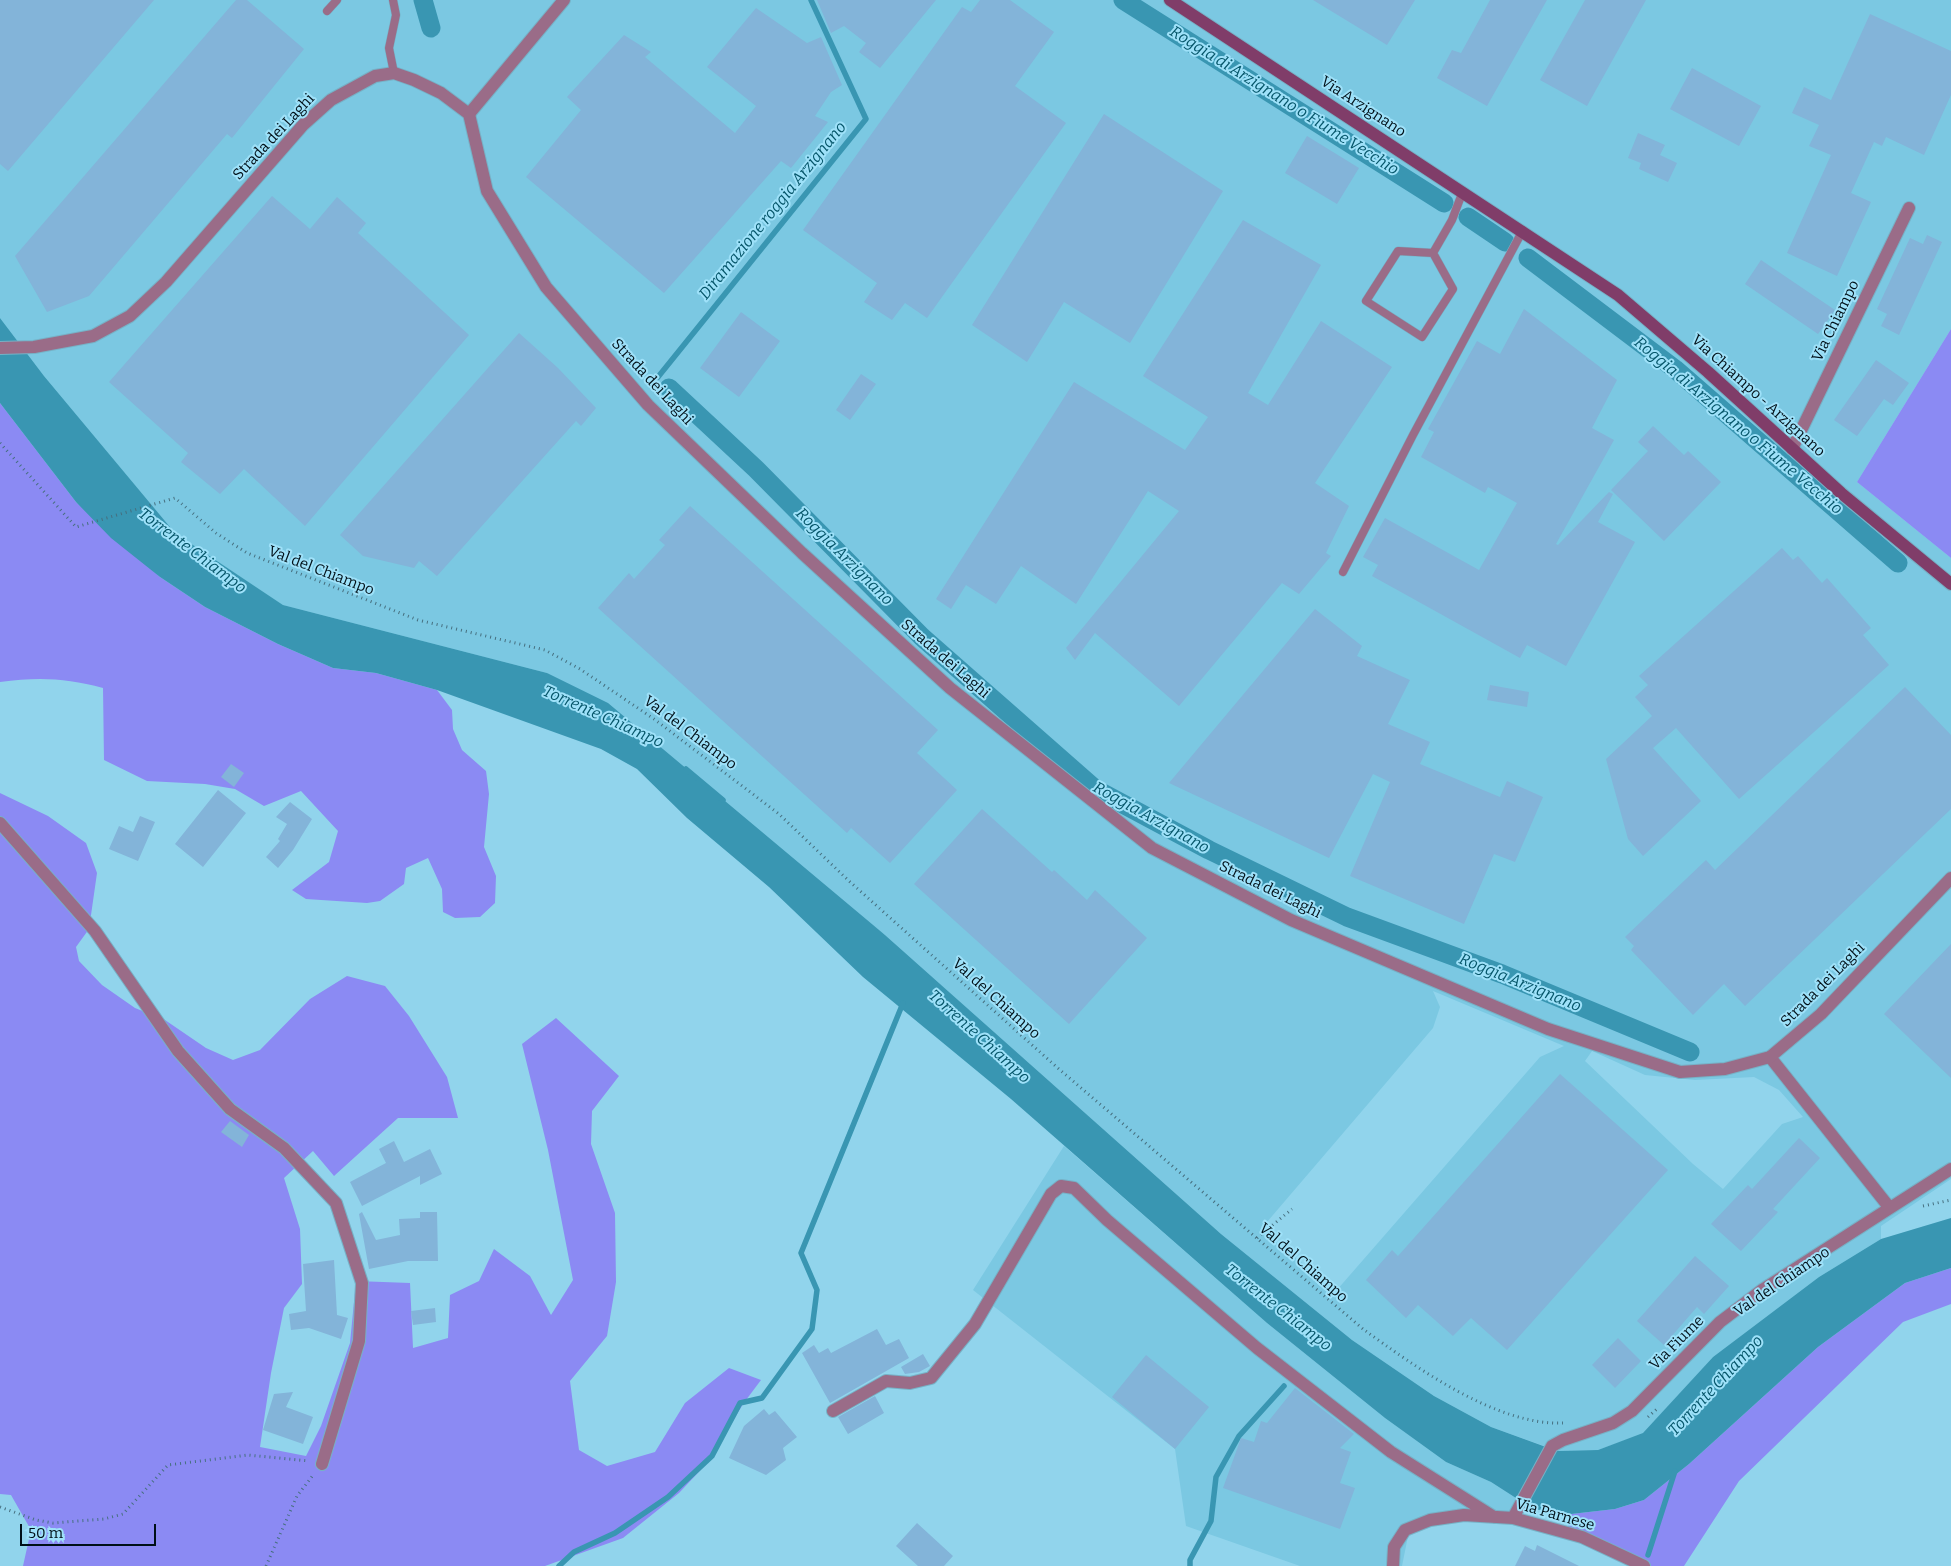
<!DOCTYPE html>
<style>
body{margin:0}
#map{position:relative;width:1951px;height:1566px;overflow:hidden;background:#91d4ec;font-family:Bitter,serif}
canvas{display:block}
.scale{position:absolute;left:20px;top:1524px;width:136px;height:22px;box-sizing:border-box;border:2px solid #001018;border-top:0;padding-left:6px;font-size:15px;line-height:18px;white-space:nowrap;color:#001018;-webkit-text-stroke:4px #9ee1f9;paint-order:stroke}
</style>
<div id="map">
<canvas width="1951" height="1566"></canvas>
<div class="scale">50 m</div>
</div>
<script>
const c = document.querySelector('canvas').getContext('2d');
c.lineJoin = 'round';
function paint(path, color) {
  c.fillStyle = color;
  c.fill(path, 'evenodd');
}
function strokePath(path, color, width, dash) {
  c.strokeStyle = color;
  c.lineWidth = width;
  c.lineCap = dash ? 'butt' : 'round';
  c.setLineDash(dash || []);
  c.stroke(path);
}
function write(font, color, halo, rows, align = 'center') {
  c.font = font + ' Bitter,serif';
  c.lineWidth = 4;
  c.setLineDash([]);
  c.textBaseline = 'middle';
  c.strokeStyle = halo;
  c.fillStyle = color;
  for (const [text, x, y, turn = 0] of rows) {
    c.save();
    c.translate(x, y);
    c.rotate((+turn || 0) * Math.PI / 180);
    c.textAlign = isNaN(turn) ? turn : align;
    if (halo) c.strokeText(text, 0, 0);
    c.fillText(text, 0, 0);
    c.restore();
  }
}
paint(new Path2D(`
 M0,0H1951V329L1857,482L1951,558V1179L1881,1226V1239L1819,1277L1713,1357L1643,1434L1598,1450L1558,1451L1491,1427L1434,1396L1352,1340L1221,1234L885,935L547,673L283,605L175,533L44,376L0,318ZM1433,991L1564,1046L1540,1057L1336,1291L1261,1229L1433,1028L1440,1007ZM1592,1051L1645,1075L1695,1080L1754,1077L1779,1090L1803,1117L1782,1124L1723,1189L1693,1164L1585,1061Z
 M1064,1146L1267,1323L1385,1418L1446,1462L1491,1482L1533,1509L1450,1518L1424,1524L1408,1536L1402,1566H1300L1186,1526L1175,1449L973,1290Z`), '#7bc8e2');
paint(new Path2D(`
 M1951,329V558L1857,482Z
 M0,403L76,502L160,577L205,607L278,644L333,668L376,673L437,690L452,710L453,729L462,750L486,771L489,794L484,847L496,876L495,903L480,917L455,918L443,912L442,889L428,858L406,868L404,884L380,901L367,903L306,899L292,890L329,862L338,831L301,791L264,806L235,789L205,784L147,781L104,760L103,688C66,678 38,677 0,682Z
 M0,793L48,816L86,843L97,873L89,929L76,947L79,961L102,985L135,1008L165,1020L206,1048L233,1060L260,1050L310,999L347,976L385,986L409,1016L447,1077L458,1118H398L334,1176L313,1151L284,1178L300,1229L302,1284L284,1308L271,1373L260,1447L306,1456L321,1426L350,1343L356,1281L410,1283L413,1348L448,1338L450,1295L479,1281L494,1249L530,1276L551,1315L573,1280L548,1150L522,1044L556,1018L619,1076L592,1111L591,1144L615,1213L616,1282L607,1336L570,1381L579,1450L607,1466L655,1452L685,1403L729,1368L761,1380L743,1404L709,1461L679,1493L623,1538L545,1566H23L31,1530L11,1495L0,1494Z
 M1951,1268V1304L1903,1322L1739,1481L1684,1566H1642L1566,1535L1571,1514L1615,1509L1644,1500L1689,1464L1818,1347L1905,1283Z`), '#8b8af3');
paint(new Path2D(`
 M0,318L44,376L175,533L283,605L547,673L608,703L885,935L1221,1234L1352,1340L1434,1396L1491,1427L1557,1451L1598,1450L1643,1433L1713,1357L1819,1277L1881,1239L1951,1218V1268L1905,1283L1818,1347L1689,1464L1644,1500L1615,1509L1571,1514L1533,1509L1491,1482L1446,1462L1385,1418L1267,1323L1011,1099L863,977L769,887L687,818L637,769L601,749L437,690L376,673L333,668L278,644L205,607L160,577L111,538L76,502L0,403Z`), '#3996b2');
strokePath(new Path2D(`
 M658,377L866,119L811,0
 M686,769L723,800
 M1648,1555L1675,1471
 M559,1566L574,1552L615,1533L668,1497L712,1456L740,1403L762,1398L812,1329L817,1290L801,1253L903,1003
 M1190,1566V1560L1211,1521L1216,1477L1239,1436L1284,1386`), '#3996b2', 5.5);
strokePath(new Path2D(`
 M423,0L431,28
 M1123,0L1444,203
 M1468,217L1505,242
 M1528,258L1675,369L1898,563
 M669,388L756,469L922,637L1095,789L1209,850L1347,917L1502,974L1690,1052`), '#3996b2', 19);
paint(new Path2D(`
 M0,0H154L8,171L0,164Z
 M236,0H247L304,49L232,138L227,134L89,296L47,312L15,256Z
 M817,0H936L880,68L859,52L866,43L844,26L831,33Z
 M980,0H1010L1054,32L1015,86L1066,123L927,318L905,303L892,320L864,302L877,283L803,230L962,7L971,12Z
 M1313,0H1415L1387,45Z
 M1490,0H1547L1487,106L1437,78L1452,50L1461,53Z
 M1585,0H1646L1587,106L1540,80Z
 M756,8L807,43L821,37L842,85L831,92L815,116L828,122L791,168L781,161L664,293L526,177L581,110L567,97L624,35L651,52L645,57L735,133L756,106L707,67Z
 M1870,14L1951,51V95L1924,155L1886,137L1882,146L1874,142L1851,193L1871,202L1837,276L1787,253L1831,155L1809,146L1819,125L1792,113L1804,87L1831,100Z
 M1692,68L1761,106L1739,146L1670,109Z
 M1104,114L1223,191L1130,343L1064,302L1027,362L972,325Z
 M1638,133L1665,145L1660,155L1677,163L1668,182L1639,169L1641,163L1628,158Z
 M1307,136L1359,168L1337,204L1285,173Z
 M272,196L310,229L337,197L366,223L358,233L469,335L305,526L244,469L220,494L181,462L188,453L109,382Z
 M1243,220L1321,265L1248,393L1268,405L1321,321L1392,367L1315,483L1349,506L1326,553L1331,556L1299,594L1282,583L1179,706L1095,633L1075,660L1066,648L1179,511L1148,491L1076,604L1021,566L996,604L966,585L951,609L936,599L1074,382L1185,450L1208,417L1143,376Z
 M1927,235L1942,242L1899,335L1881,326L1887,314L1877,309L1910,238L1923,244Z
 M1761,260L1835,310L1818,334L1745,284Z
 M1524,309L1617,380L1592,428L1614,440L1556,544L1558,545L1609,492L1613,494L1598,522L1635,542L1566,666L1527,645L1520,658L1372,576L1378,565L1363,557L1385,518L1479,570L1517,503L1488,487L1485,493L1421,457L1434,432L1428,429L1477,341L1500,354Z
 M741,312L780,341L739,397L700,368Z
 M519,333L558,368L596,408L581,426L576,421L437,576L419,561L414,568L363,556L340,535Z
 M1876,360L1909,383L1893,405L1884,399L1857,436L1834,420Z
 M861,374L876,384L850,420L836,410Z
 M1653,426L1684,455L1688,451L1721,482L1664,541L1611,490L1648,451L1638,442Z
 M690,506L938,730L917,753L957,790L890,863L851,828L847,833L598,608L629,573L634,579L665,545L659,540Z
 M1782,548L1793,560L1798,556L1822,583L1827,578L1871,628L1863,635L1889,665L1739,799L1676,728L1653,748L1701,801L1643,856L1628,839L1606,759L1652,716L1635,697L1648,685L1639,676Z
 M1315,609L1362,646L1357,656L1410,680L1388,724L1430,742L1420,764L1500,797L1507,781L1543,797L1515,862L1494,854L1464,924L1350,876L1390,782L1373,774L1329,858L1169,783Z
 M1490,685L1529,692L1527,707L1487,700Z
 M1905,687L1951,735V809L1745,1006L1724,984L1693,1015L1631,950L1634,946L1625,937L1706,860L1715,870Z
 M231,764L244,773L234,787L221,777Z
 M218,790L246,813L203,867L175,844Z
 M290,802L312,819L293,850L278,868L266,857L280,841L278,839L287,824L276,817Z
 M982,809L1052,872L1054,870L1087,900L1095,890L1147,938L1069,1024L914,884Z
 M140,816L155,822L138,861L109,849L119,826L133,832Z
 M1951,944V1078L1884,1014Z
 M1560,1074L1668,1170L1507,1350L1471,1318L1453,1336L1418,1305L1406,1318L1366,1280L1392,1250L1398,1256Z
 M230,1121L249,1135L242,1147L221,1132Z
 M1799,1138L1820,1158L1773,1209L1778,1212L1741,1251L1711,1224L1748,1185L1752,1189Z
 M394,1141L404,1162L430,1149L442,1174L420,1185V1176L362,1206L350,1182L386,1163L379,1149Z
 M362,1212L376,1240L400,1235L399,1219L420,1218V1212H437L438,1261H408L369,1269L359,1214Z
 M1695,1256L1729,1286L1704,1314L1697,1307L1664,1345L1637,1321Z
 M334,1260L337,1315L348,1318L341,1339L309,1328L291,1330L289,1314L306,1311L303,1264Z
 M435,1308L436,1322L413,1325L411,1311Z
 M877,1329L886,1345L899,1339L909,1358L830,1403L802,1353L814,1345L819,1353L828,1348L831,1353Z
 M1618,1338L1641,1361L1615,1388L1592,1365Z
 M923,1354L930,1366L919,1372L905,1374L901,1367Z
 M1146,1355L1209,1407L1175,1449L1112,1397Z
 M1295,1388L1354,1434L1340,1448L1351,1452L1340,1483L1355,1488L1340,1529L1223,1488L1241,1438L1254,1442L1261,1421L1267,1423Z
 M293,1392L286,1407L313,1417L303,1444L263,1430L274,1394Z
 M875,1396L884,1413L848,1434L838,1417Z
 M764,1409L769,1415L775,1411L797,1437L783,1448L786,1460L766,1475L729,1458L744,1426Z
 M917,1523L953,1556L944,1566H918L896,1546Z
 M1537,1545L1579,1566H1515L1525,1546L1535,1551Z`), '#83b4d9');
const service = new Path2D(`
 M393,0L396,15L389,48L394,73
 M327,11L337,0
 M1398,251L1433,253L1453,289L1422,337L1366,301Z
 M1433,253L1452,220L1463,191
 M1343,572L1413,435L1523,230`);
const minor = new Path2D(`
 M469,114L564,0
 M1792,449L1909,208
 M0,823L95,931L178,1051L230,1109L284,1148L336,1203L362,1283L359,1341L322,1464
 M1770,1057L1889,1207
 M833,1411L886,1381L910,1383L931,1378L975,1324L1051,1194L1061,1186L1074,1188L1107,1220L1257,1348L1391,1452L1494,1517
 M1513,1518L1552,1446L1563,1440L1613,1423L1632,1411L1720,1322L1762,1290L1951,1169
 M1393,1566L1394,1547L1405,1530L1430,1520L1464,1515L1513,1518L1582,1537L1644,1566`);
const tertiary = new Path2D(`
 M0,348L34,347L93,336L130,316L166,282L303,125L331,100L375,76L394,73L414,80L441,93L469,114L487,191L546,287L648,405L802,553L950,688L1152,848L1210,878L1291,920L1548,1029L1680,1072L1725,1069L1770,1057L1821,1014L1951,878`);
const secondary = new Path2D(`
 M1170,0L1618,295L1708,372L1841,493L1951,584`);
strokePath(service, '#77b1c6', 9);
strokePath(minor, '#77b1c6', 14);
strokePath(tertiary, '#77b1c6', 14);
strokePath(secondary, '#77b1c6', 14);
strokePath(new Path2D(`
 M0,443L76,527L175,498L216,533L247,553L418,620L545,650L580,669L654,719L779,814L849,881L1060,1070L1363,1329C1414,1366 1497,1426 1563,1423
 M1923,1206L1951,1200
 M1257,1238L1292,1209
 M1648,1417L1658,1408
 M0,1507L36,1520L53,1523L104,1519L123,1514L168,1465L248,1455L309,1461
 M266,1566L297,1496L314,1474`), '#466f7f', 3, [1, 4]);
strokePath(service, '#9a6c88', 8);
strokePath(minor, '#9a6c88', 12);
strokePath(tertiary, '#9a6c88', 12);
strokePath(secondary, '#803d69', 12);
write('15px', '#001018', '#9ee1f9', [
 ["Via Arzignano",1363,107,33],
 ["Strada dei Laghi",274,137,-47],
 ["Via Chiampo",1836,321,-64],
 ["Strada dei Laghi",652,382,47],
 ["Via Chiampo - Arzignano",1758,396,42],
 ["Val del Chiampo",321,571,21],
 ["Strada dei Laghi",945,659,41],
 ["Val del Chiampo",690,733,37],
 ["Strada dei Laghi",1270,890,26],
 ["Strada dei Laghi",1823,985,-45],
 ["Val del Chiampo",996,999,42],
 ["Val del Chiampo",1303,1263,41],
 ["Val del Chiampo",1782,1282,-34],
 ["Via Fiume",1677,1343,-45],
 ["Via Parnese",1555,1515,16]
]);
write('italic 16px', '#06566a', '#9ee1f9', [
 ["Roggia di Arzignano o Fiume Vecchio",1284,101,32],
 ["Diramazione roggia Arzignano",773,211,-51],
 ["Roggia di Arzignano o Fiume Vecchio",1738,426,40],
 ["Torrente Chiampo",192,551,37],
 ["Roggia Arzignano",844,557,45],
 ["Torrente Chiampo",603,717,24],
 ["Roggia Arzignano",1151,818,29],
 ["Roggia Arzignano",1520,983,22],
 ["Torrente Chiampo",979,1037,42],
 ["Torrente Chiampo",1278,1308,38],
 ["Torrente Chiampo",1716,1386,-47]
]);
</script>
